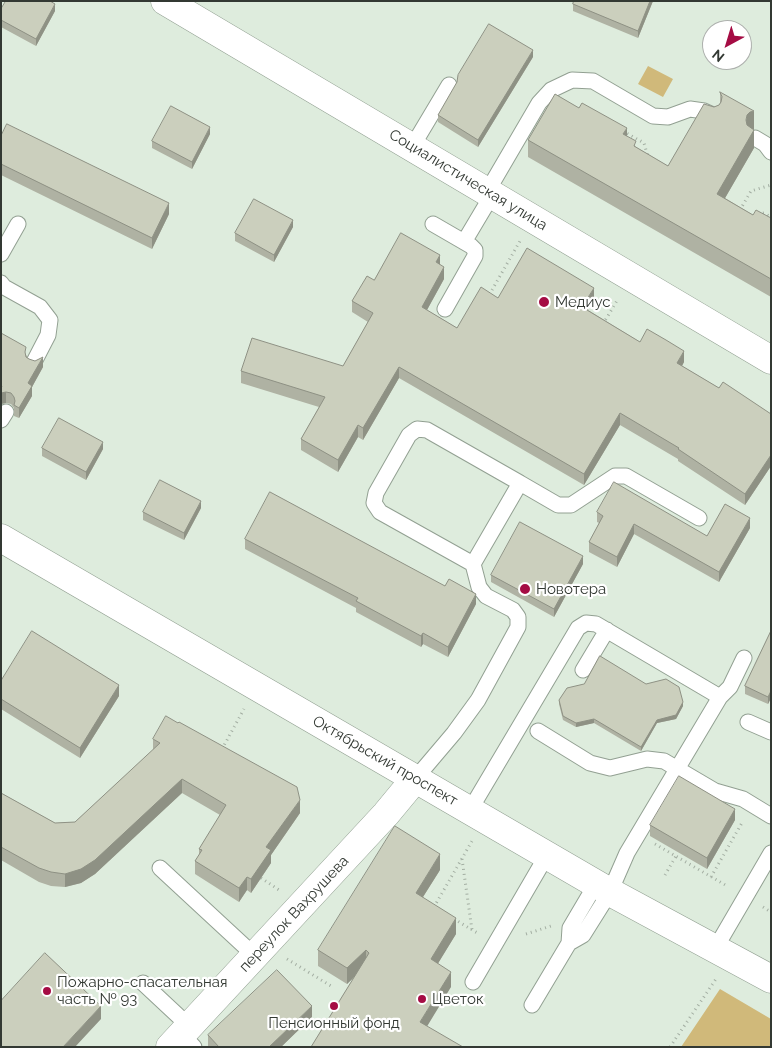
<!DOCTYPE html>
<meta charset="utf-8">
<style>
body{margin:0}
#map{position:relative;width:772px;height:1048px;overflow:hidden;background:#deecdd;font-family:Raleway,sans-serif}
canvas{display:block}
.frame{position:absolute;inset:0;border:2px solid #333933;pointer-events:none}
.north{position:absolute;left:702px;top:20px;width:50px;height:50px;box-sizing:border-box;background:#fff;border:1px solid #adb0ad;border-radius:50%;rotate:219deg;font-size:14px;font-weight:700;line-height:20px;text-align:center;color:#333933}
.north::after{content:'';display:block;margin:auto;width:18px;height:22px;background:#a50c44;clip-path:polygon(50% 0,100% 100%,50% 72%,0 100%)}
</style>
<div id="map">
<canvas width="772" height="1048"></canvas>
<div class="frame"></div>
<div class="north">N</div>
</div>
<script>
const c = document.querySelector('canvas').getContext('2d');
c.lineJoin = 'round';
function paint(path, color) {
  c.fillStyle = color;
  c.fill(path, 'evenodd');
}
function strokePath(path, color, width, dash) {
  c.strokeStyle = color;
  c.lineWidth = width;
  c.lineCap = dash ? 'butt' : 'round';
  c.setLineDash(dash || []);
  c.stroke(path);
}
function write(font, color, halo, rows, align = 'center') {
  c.font = font + ' Raleway,sans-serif';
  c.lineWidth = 4.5;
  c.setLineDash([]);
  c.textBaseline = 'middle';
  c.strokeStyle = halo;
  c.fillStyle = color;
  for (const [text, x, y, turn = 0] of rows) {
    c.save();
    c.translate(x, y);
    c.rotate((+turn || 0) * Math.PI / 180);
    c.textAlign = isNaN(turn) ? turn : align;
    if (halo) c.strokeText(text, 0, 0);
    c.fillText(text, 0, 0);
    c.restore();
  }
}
paint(new Path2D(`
 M648,66L673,79L663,97L638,84Z
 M720,989L771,1019V1047H681Z`), '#d0b97a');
const service = new Path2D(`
 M755,138L765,144L771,152
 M412,147L449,85
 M487,192L539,103L551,90L572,80L593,81L653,116L668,117L690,109L704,111L713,115
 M433,224L471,246L475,250V256L445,309
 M464,242L492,195
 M1,254L18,224
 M1,283L4,287L40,307L50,320L48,335L34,362
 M1,420L6,412
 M520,483L558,505H571L615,476H626L699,518
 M583,670L607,630
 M748,722L771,732
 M538,731L590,763L610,768L647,759L664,761L715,791L743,799L771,816
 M415,779L454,733L478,700L518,627V617L513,610L486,596L479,587L473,564L520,483L427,430L417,429L409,435L376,493L374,503L380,512L473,564
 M470,810L578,628L586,623L596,624L720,697
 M160,868L255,956
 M569,943L583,935L610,892L627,853L720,697L730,687L744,658
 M715,949L771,853
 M473,982L547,855
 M143,983L189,1026
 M532,1005L569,943L570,928L596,884
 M182,1034L194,1047`);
const minor = new Path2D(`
 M165,1L771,360
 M170,1047L386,814L415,779`);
const tertiary = new Path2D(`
 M1,538L610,892L771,979`);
strokePath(service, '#92a092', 17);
strokePath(minor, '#92a092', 29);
strokePath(tertiary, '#92a092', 29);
strokePath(new Path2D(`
 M623,131L644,143L648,157
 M740,210L751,191L771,185
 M758,214L764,213L771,217
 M492,290L520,241
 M603,324L618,299
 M222,749L244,709
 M655,844L727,886
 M462,859L472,930
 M665,875L676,856
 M711,877L743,821
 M261,878L279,890
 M434,907L472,841
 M763,907L771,912
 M454,919L479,934
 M526,934L551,926
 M287,959L331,986
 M670,1047L716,979`), '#a3aea2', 3, [1, 4]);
strokePath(service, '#fff', 15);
strokePath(minor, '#fff', 28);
strokePath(tertiary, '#fff', 28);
paint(new Path2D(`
 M574,1H653L638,38L573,11V4Z
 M1,9L55,11L36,46L1,27Z
 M533,57L478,147L438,122V115Z
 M720,92L754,129H752L754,148L725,198L753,215L771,218V297L528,157V140L627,136L636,147L668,166L714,107L719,105L720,103Z
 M210,134L192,169L152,148V141Z
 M1,136L169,214L152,249L1,175Z
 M293,227L274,262L235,241V233Z
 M440,265L444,279L427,310L457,328L498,298L594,299L588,310L640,342L684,362L682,366L719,388L771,414V466L745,505L678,461V459L620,425L584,485L399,378L363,440L358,437L338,472L301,450V439L319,407L241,383V371L343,366L368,322L352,312V301L374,280Z
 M1,333L26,355L29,359L43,367L32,387V396L19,418L14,416V408L11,404L6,403L1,404Z
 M42,448L103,449L86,480L42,456Z
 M201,508L184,540L143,520V512Z
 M597,512L707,536L750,528L719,582L634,534L617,567L589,552V542L599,523L597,522Z
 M245,539L476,604L448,657L423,644L421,647L356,612V608L245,549Z
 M583,564L554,617L491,582V575Z
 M771,631V698L768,704L745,694V686Z
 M1,681L119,696L80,758L1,709Z
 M559,700L683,706L676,719L657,723L641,751L594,723L576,727L563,720L559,704Z
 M153,739L300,813L271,855V863L251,893L247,890L239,902L195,874V861L199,855V849L220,815L182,793L95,874L81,883L65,887L51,886L39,882L1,860V793L55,823L75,822L153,750Z
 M735,820L707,869L650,836V825Z
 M440,870L423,897L456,934L438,963L451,987L311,1047L355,976L347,984L318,966V950Z
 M312,1017L281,1047H208V1035Z`), '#afb2a3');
paint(new Path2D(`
 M650,1H653L638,38V31Z
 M55,4V11L36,46V39Z
 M533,50V57L478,147V140Z
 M754,111V129L750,130L747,133L746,120L747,115L750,112Z
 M210,127V134L192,169V162Z
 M627,128V146L623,134Z
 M754,130V148L717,212V194Z
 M169,203V214L152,249V238Z
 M293,220V227L274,262V255Z
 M440,255V266L436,262Z
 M444,267V279L422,319V307Z
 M594,288V299L582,319V307Z
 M684,351V362L677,375V363Z
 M43,357V367L32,387V396L19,418V408L28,383Z
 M399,367V378L363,440V428Z
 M6,392V403L1,404V393Z
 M620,413V425L584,485V474Z
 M358,425V437L338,472V460Z
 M103,442V449L86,480V472Z
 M771,455V466L745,505V494Z
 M201,501V508L184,540V533Z
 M750,518V528L719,582V572Z
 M634,524V534L617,567V557Z
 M583,556V564L554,617V609Z
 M476,594V604L448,657V647Z
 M423,633V644L421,647V636Z
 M119,685V696L80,758V748Z
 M771,691V698L768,704V697Z
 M683,702V706L676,719L657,723L641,751V747L657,720Z
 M594,719V723L576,727V723Z
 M182,779V793L95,874L81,883L65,887V874Z
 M300,800V813L271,855V863L251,893V879L266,847Z
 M735,809V820L707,869V858Z
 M440,854V870L416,908V893Z
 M247,877V890L239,902V888Z
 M456,918V934L431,975V959Z
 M366,950V966L347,984V968Z
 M451,972V987L420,1038V1022Z
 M101,1006V1019L75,1047H63Z
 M312,1006V1017L281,1047H269Z`), '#8e9184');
const building = new Path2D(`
 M6,1H50L55,4L36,39L1,20V9Z
 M574,1H650L638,31L573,4Z
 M489,24L533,50L478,140L438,115L457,82L458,75Z
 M720,92L754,111L750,112L747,115L746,120L747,125L754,130L717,194L753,215L756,210L771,218V279L528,140L555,94L579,108L582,103L627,128L623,134L636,141L634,146L668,166L704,104L714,107L719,105L721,102L722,97Z
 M171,106L210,127L192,162L152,141Z
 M7,124L169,203L152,238L1,164V136Z
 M254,199L293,220L274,255L235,233Z
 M401,233L440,255L436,262L444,267L422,307L457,328L481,287L498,298L527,248L594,288L582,307L640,342L647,329L666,340L684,351L677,363L719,388L723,382L771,414V455L745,494L678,449L679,448L620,413L584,474L399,367L363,428L358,425L338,460L301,439L325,397L241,371L252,338L343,366L373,313L352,301L367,276L374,280Z
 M1,333L26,347L25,352L26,357L29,359L35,361L43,357L28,383L32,386L19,408L14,405L15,401L14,397L11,393L6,392L1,393V388L2,386H1Z
 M59,418L103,442L86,472L42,448Z
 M160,480L201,501L184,533L143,512Z
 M614,482L707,536L725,504L750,518L719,572L634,524L617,557L589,542L603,516L597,512Z
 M270,492L445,586L449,579L476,594L448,647L423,633L421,636L356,601L358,598L245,539Z
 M520,522L583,556L554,609L491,575Z
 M32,631L119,685L80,748L1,699V681Z
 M771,631V691L768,697L745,686Z
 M600,656L646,684L666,679L679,687L683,702L676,715L657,720L641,747L594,719L576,723L563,716L559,700L567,688L584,684Z
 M166,716L178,723L179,722L297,787L300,800L266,847L271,850L251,879L247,877L239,888L195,861L202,850L199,849L226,805L182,779L95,860L81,869L65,874L51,872L39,868L1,847V793L55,823L75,822L160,743L153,739Z
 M679,776L735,809L707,858L650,825Z
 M395,826L440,854L416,893L456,918L431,959L451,972L420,1022L463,1047H311L369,953L366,950L347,968L318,950Z
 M45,953L101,1006L63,1047H1V1001Z
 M277,970L312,1006L269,1047H219L208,1035Z`);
paint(building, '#cbcfbd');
strokePath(building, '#8e9184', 1);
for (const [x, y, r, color] of [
 [544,302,6,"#a50c44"],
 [525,589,6,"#a50c44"],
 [47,991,5,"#a50c44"],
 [422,999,5,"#a50c44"],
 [334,1006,5,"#a50c44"]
]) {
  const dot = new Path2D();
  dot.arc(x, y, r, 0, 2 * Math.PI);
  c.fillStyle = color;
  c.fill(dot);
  strokePath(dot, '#fff', 2);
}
write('15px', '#333933', '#fff', [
 ["Социалистическая улица",468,180,31],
 ["Октябрьский проспект",385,761,30],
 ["переулок Вахрушева",294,914,-47]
]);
write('15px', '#333933', '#fff', [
 ["Медиус",555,302],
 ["Новотера",536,589],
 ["Пожарно-спасательная",57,982],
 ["часть № 93",57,999],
 ["Цветок",432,999],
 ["Пенсионный фонд",334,1023,"center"]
], 'left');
</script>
